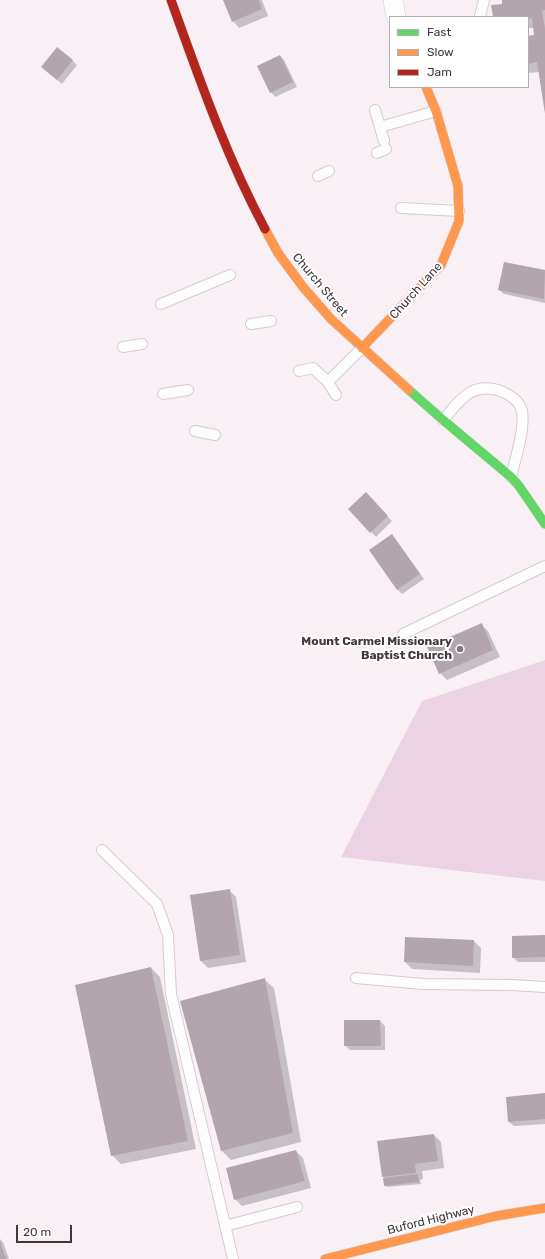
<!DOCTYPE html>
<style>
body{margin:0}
#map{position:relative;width:545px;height:1259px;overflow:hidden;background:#f8f0f5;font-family:Rubik,sans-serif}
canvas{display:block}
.legend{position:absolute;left:389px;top:16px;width:140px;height:72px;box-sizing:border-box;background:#fff;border:1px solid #b3afb1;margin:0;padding:5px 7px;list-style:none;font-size:12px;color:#41373d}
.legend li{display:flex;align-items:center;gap:8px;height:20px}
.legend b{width:20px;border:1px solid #b3afb1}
.scale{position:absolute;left:16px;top:1225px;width:56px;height:18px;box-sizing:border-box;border:2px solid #41373d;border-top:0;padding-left:5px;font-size:12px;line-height:14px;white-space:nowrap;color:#41373d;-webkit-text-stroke:3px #fff;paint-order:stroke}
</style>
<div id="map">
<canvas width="545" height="1259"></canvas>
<ul class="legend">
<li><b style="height:5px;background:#63d668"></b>Fast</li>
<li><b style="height:5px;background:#ff974d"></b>Slow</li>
<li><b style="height:5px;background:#b3261e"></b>Jam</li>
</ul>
<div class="scale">20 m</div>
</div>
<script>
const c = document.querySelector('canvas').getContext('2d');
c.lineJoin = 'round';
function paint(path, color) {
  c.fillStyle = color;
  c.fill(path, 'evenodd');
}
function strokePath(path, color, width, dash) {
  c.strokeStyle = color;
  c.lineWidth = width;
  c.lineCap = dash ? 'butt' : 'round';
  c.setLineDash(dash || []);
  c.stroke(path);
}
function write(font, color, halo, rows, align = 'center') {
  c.font = font + ' Rubik,sans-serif';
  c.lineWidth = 4;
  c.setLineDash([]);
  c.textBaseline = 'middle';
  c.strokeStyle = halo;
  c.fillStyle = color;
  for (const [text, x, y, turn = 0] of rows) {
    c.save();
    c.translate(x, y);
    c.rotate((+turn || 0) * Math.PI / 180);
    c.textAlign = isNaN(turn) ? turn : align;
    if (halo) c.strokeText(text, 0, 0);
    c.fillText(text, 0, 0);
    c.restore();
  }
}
paint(new Path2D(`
 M545,660V881L341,857L422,701Z`), '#ecd3e3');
paint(new Path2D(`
 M224,0H262L268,16L239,28L233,21Z
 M503,0H545V113L539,72L528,73V37L536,36L534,28H528V17H494L503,5Z
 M280,56L284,60L297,87L275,97L271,92Z
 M72,60L77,65L62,84L42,67Z
 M504,263L545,271V303L504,294L499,290Z
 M370,498L392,521L376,537L349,509Z
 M392,535L396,540L424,579L402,594L397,589Z
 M481,625L488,631L500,657L447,680L440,673Z
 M229,890L236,897L246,962L208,968L201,961Z
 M545,936V962H518L513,957Z
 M406,938L474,941L481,948L480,973L412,969L405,962Z
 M151,968L160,977L196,1149L121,1164L112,1155Z
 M265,980L274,988L301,1142L231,1160L222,1151L181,1001Z
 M380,1021L385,1026V1050H350L345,1045Z
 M545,1094V1124L514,1126L509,1122Z
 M434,1135L441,1142L444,1168L422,1171L423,1179L420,1180L421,1184L387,1187L385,1185L384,1178L383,1176Z
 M296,1151L303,1158L311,1188L242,1206L235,1199Z
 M0,1239L3,1242L9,1259H0Z`), '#0003');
paint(new Path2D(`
 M223,0H259L262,9L232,22Z
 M502,0H545V10H542L545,29V113L537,62L528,64V36L534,35L532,18L528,19V17H493L491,5L502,4Z
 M57,47L73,60L57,80L41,67Z
 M280,55L293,82L270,93L257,66Z
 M504,262L545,270L544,299L498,290Z
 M366,492L388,516L370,533L348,509Z
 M392,534L420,574L397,590L369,550Z
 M482,623L493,650L439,674L427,647Z
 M230,889L240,955L200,961L190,895Z
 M545,935V957L512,958V936Z
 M405,937L474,940L473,966L404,962Z
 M151,967L188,1141L111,1156L75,985Z
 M265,978L293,1133L221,1151L180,1001Z
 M344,1020H380L381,1046H344Z
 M545,1093V1119L508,1122L506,1097Z
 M434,1134L438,1161L415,1164L416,1173L382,1177L377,1141Z
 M296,1150L305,1181L234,1200L226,1168Z
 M418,1174L419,1182L384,1186L383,1178Z
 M0,1241L6,1259H0Z`), '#b3a5ae');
const lane = new Path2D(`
 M480,16L484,0
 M375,110L384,141
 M380,127L436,111
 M377,153L386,149
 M318,176L329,171
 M401,208L459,211
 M161,304L230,275
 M251,324L271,321
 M123,347L142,344
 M299,371L313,368L328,382L336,395
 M328,382L362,348
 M163,394L188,390
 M443,420C461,399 473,380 503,392C510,395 518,400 521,408C527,423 515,460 511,477
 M195,431L215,435
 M403,634L545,566
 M102,850L157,904L168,935L171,994L233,1259
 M356,978L423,984L512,985L545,987
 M225,1226L297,1207`);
const street = new Path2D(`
 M393,0L396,17`);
const fast = new Path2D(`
 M409,390L443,420L511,477L519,486L545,524`);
const slow = new Path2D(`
 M265,229L278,253L303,287L331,319L409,390
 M362,348L441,265L459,221L458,186L436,111L426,87
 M325,1259L496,1216L545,1208`);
const jam = new Path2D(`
 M171,0C199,78 226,156 265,229`);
strokePath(lane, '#d5ccd1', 12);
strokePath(street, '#d5ccd1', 20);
strokePath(fast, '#d5ccd1', 10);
strokePath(slow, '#d5ccd1', 10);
strokePath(jam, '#d5ccd1', 10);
strokePath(lane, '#fefdfe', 10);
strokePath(street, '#fefdfe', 19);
strokePath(fast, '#63d668', 9);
strokePath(slow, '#ff974d', 9);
strokePath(jam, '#b3261e', 9);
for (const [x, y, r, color] of [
 [460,649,4,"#81787d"]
]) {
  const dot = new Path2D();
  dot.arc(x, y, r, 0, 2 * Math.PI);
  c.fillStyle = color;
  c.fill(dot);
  strokePath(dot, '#fff', 1.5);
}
write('12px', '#41373d', '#fff', [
 ["Church Street",320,285,50],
 ["Church Lane",416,291,-48],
 ["Buford Highway",431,1220,-14]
]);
write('bold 12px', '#41373d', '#fff', [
 ["Mount Carmel Missionary",452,642],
 ["Baptist Church",452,656]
], 'right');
</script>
